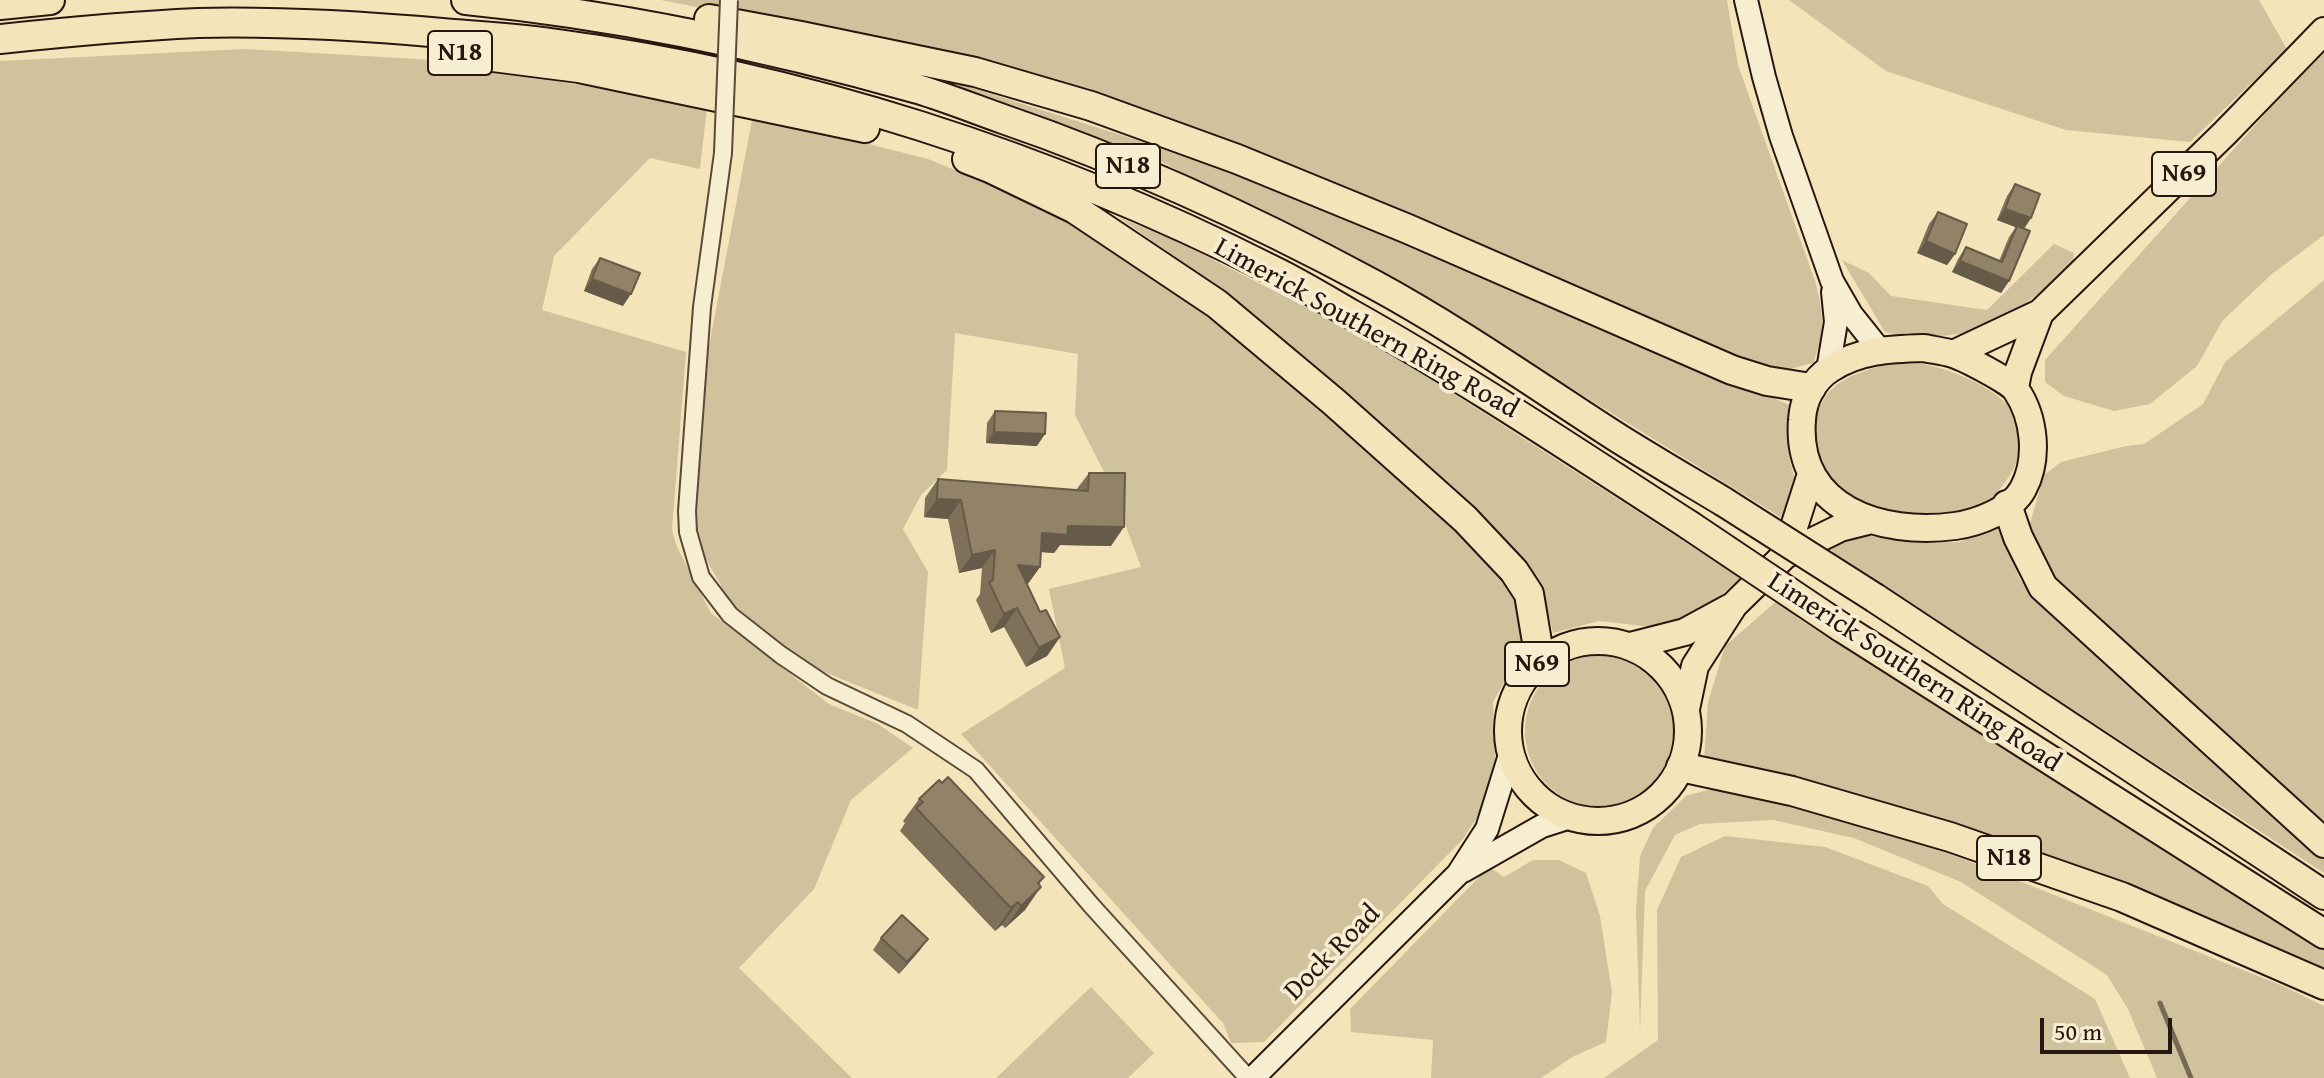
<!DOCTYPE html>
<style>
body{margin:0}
#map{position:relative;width:2324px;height:1078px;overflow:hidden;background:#f3e5b9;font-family:"Gentium Book Plus",serif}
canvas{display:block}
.scale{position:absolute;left:2040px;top:1018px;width:132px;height:36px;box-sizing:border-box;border:4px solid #281710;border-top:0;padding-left:10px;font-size:24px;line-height:28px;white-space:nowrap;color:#281710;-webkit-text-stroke:6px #f7eed2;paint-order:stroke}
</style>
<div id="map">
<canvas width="2324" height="1078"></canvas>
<div class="scale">50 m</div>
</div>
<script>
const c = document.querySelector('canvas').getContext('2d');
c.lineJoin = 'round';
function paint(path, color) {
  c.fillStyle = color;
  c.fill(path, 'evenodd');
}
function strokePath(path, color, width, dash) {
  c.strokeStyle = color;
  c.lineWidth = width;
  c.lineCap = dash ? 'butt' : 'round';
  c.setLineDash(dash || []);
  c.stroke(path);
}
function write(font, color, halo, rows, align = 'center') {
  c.font = font + ' "Gentium Book Plus",serif';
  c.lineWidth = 7;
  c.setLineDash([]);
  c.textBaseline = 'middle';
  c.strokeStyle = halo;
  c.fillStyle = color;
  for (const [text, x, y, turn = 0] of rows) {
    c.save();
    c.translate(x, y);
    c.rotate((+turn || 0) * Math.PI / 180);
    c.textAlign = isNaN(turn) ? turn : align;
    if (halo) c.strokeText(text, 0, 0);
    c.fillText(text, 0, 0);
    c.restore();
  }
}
paint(new Path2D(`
 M661,0H1727L1738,65L1815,281C1824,313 1825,332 1813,363L1790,369L1758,365L1556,281L944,56Z
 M1789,0H2259L2287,49L2190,142L2066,130L1886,71Z
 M245,49L434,60L707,107L700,169L650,158L554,256L542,310L686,352L672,530L677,547L711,613L829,704L878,724L913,748L851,800L814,889L739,968L852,1078H0V61Z
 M2324,52V235L2272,274L2223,320L2197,366L2150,404L2114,411L2064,396L2045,382V360L2301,74Z
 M960,84L1187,156L1303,200L1792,406C1787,437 1785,453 1797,483L1785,520L1454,316L1160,161L951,94Z
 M753,115L928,159L1042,206L1147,271L1276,365L1495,564L1523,601V648L1493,702L1495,759L1487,802L1463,839L1264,1042L1231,1043L1223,1023L961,734L1065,668L1049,589L1141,567L1111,486L1075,415L1078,354L955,333L947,470L921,495L903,529L928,572L918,710L812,667L731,603L707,561L693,518L705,367Z
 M1118,217L1174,240L1367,338L1741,578L1697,615L1660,628L1599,621L1553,633L1540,581L1478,512L1226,292Z
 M2054,244L2074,253L2072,266L2019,309L1968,333L1914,339L1885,332L1842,260L1869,273L1891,296L1987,310Z
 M2324,280V824L2047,579L2027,534L2044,475L2061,462L2126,446L2144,444L2203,404L2225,362Z
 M1886,364C1898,364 1911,363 1922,364C1949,368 2005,390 2015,417C2016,422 2017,429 2018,435C2020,448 2018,464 2010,475C2002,487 1989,504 1976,509C1929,528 1851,513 1821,469C1806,446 1813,409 1831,390C1846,375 1867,370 1886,364Z
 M2000,526L2020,580L2324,856V873L1837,556L1828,548L1866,535L1916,543L1960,542Z
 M1779,599L1799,619L2324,950V978L1858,800L1734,764L1704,761L1708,702L1725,646Z
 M1525 731a76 76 0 1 1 152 0a76 76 0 1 1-152 0Z
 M1718,787L1874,826L1979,865L2283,986L2324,1006V1078H2157L2128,1009L2107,975L1961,882L1854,838L1773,820L1700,824L1675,835L1645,891L1640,1031L1636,911L1640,856L1653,828L1686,796Z
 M1725,836L1825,847L1928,886L1943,904L2095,999L2130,1078H1604L1658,1040L1657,910L1681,857Z
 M1533,860H1559L1586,873L1600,916L1612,992L1606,1042L1574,1056L1541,1078H1431L1433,1040L1351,1032L1350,1009L1489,867L1504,877Z
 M1091,987L1154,1053L1128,1078H996Z`), '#d0c29c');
strokePath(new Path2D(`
 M2160,1003L2191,1078`), '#786953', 5);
const street = new Path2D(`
 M723,153L702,307L687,511L688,532L701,577L730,615L781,655L827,686L907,724L976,770L1091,905L1248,1078`);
const secondary = new Path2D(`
 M1746,0L1764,77L1781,136L1832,281L1851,314L1879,349
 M1828,370L1836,322L1833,292
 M1463,871L1542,826L1570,817
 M1253,1078L1458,874L1487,829L1510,755`);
const primary = new Path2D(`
 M1924,348C1933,350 1944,351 1953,354C1965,358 2010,381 2016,390C2035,418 2039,459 2023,489C2012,510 1977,523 1955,526C1882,536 1795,509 1802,420C1803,400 1813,380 1830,369C1859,350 1890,349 1924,348Z
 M1953,354L2040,313L2225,133L2324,31
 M2015,388L2018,372L2040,313
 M1785,555L1811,474
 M1508 731a90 90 0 1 1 180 0a90 90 0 1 1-180 0Z
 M1630,646L1685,632L1731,607
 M1686,709L1695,666L1734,605L1785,555L1840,528L1868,521`);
const highway = new Path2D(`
 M466,0C619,15 770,47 918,89C947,98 975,109 1003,119C1131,163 1254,220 1373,284C1458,330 1537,386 1618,438C1653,460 1689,481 1724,502
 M0,5L50,0
 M709,19L801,36L975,72L1091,106L1237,159L1408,229L1732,370L1767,381L1811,388
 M0,39C66,32 132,26 198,23C279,21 362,26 442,33C478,36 515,38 551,43C801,76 1047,156 1272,270C1299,283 1325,299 1351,314C1467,379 1577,453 1689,525
 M454,52L579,68L865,128
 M967,159L990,168L1075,209L1217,304L1334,402L1465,519L1514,571L1529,594L1540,660
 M2007,505L2018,537L2043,587L2324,843
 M1875,598L2324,895
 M1841,627L2324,934
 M1681,767L1792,791L1950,837L2122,897L2324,985`);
strokePath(street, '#5b4a3a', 20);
strokePath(secondary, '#281710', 26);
strokePath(primary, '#281710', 30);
strokePath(highway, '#281710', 32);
strokePath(street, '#f7eed2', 16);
strokePath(secondary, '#f7eed2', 22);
strokePath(primary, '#f3e5b9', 26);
strokePath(highway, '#f3e5b9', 28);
const streetBridge = new Path2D(`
 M723,153L729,0`);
const highwayBridge = new Path2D(`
 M1724,502L1875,598
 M1689,525L1841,627`);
strokePath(streetBridge, '#5b4a3a', 20, []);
strokePath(highwayBridge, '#281710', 32, []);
strokePath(streetBridge, '#f7eed2', 16);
strokePath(highwayBridge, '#f3e5b9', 28);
paint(new Path2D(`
 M2015,184L2031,218L2024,229L2009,281L2001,293L1952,272L1958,259L1966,247L1999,261L2009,237L2016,227L1997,220L2007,196Z
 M1938,212L1955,254L1947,265L1917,253L1929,224Z
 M600,258L623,306L584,291L592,269Z
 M995,411L1037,446L986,443L987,423Z
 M1089,473L1111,546L1060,545L1054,553L1041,552L1040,567L1027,585L1040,612L1060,637L1047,656L1026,667L1004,627L991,633L976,600L980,594L982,568L959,573L948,519L924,517L925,498L938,479L1076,490Z
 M919,799L1039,885L1025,910L1005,928L1002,925L995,931L900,831L905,823L903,821Z
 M881,938L920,950L899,974L873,950Z`), '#7e7059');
paint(new Path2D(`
 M2005,209L2031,218L2023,230L1997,220Z
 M1926,241L1955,254L1947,265L1917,253Z
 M1960,261L2009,281L2001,293L1952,272Z
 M592,279L631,294L623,306L584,291Z
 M994,432L1045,434L1037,446L986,443Z
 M937,499L961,500L948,519L924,517Z
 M1068,526L1124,527L1111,546L1060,545L1054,553L1029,551L1042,533Z
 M995,550L982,568L959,573L972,555Z
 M1018,565L1040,567L1027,585Z
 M1017,608L1004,627L991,633L1004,614Z
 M1060,637L1047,656L1026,667L1039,648Z
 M1044,877L1030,898L1041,887L1025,910L1005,928L1038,883Z
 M1018,902L1002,925L995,931L1011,908Z
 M928,939L920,950L899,974L907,962Z`), '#665b49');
const building = new Path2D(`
 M2015,184L2040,194L2031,218L2005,209Z
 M1938,212L1967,224L1955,254L1926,241Z
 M2017,226L2030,231L2009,281L1960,261L1966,247L2002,262Z
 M600,258L640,273L631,294L592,279Z
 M995,411L1046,413L1045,434L994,432Z
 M1089,473H1125L1124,527L1068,526L1067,535L1042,533L1040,567L1018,565L1040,612L1046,610L1060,637L1039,648L1017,608L1004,614L989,582L993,580L995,550L972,555L961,500L937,499L938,479L1088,491Z
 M948,777L1044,877L1038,883L1041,887L1021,906L1018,902L1011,908L916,808L923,802L919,799L939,780L942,783Z
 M902,915L928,939L907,962L881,938Z`);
paint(building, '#928268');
strokePath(building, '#665b49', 2);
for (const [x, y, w] of [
 [460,53,64],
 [1128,166,64],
 [2184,174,64],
 [1537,664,64],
 [2009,858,64]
]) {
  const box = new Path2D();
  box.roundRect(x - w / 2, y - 22, w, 44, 6);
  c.fillStyle = '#f7eed2';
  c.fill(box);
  strokePath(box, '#281710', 2);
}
write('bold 26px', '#281710', null, [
 ["N18",460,53],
 ["N18",1128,166],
 ["N69",2184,174],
 ["N69",1537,664],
 ["N18",2009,858]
]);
write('28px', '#281710', '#f7eed2', [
 ["Limerick Southern Ring Road",1366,329,29],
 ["Limerick Southern Ring Road",1914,673,33],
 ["Dock Road",1333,953,-45]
]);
</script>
